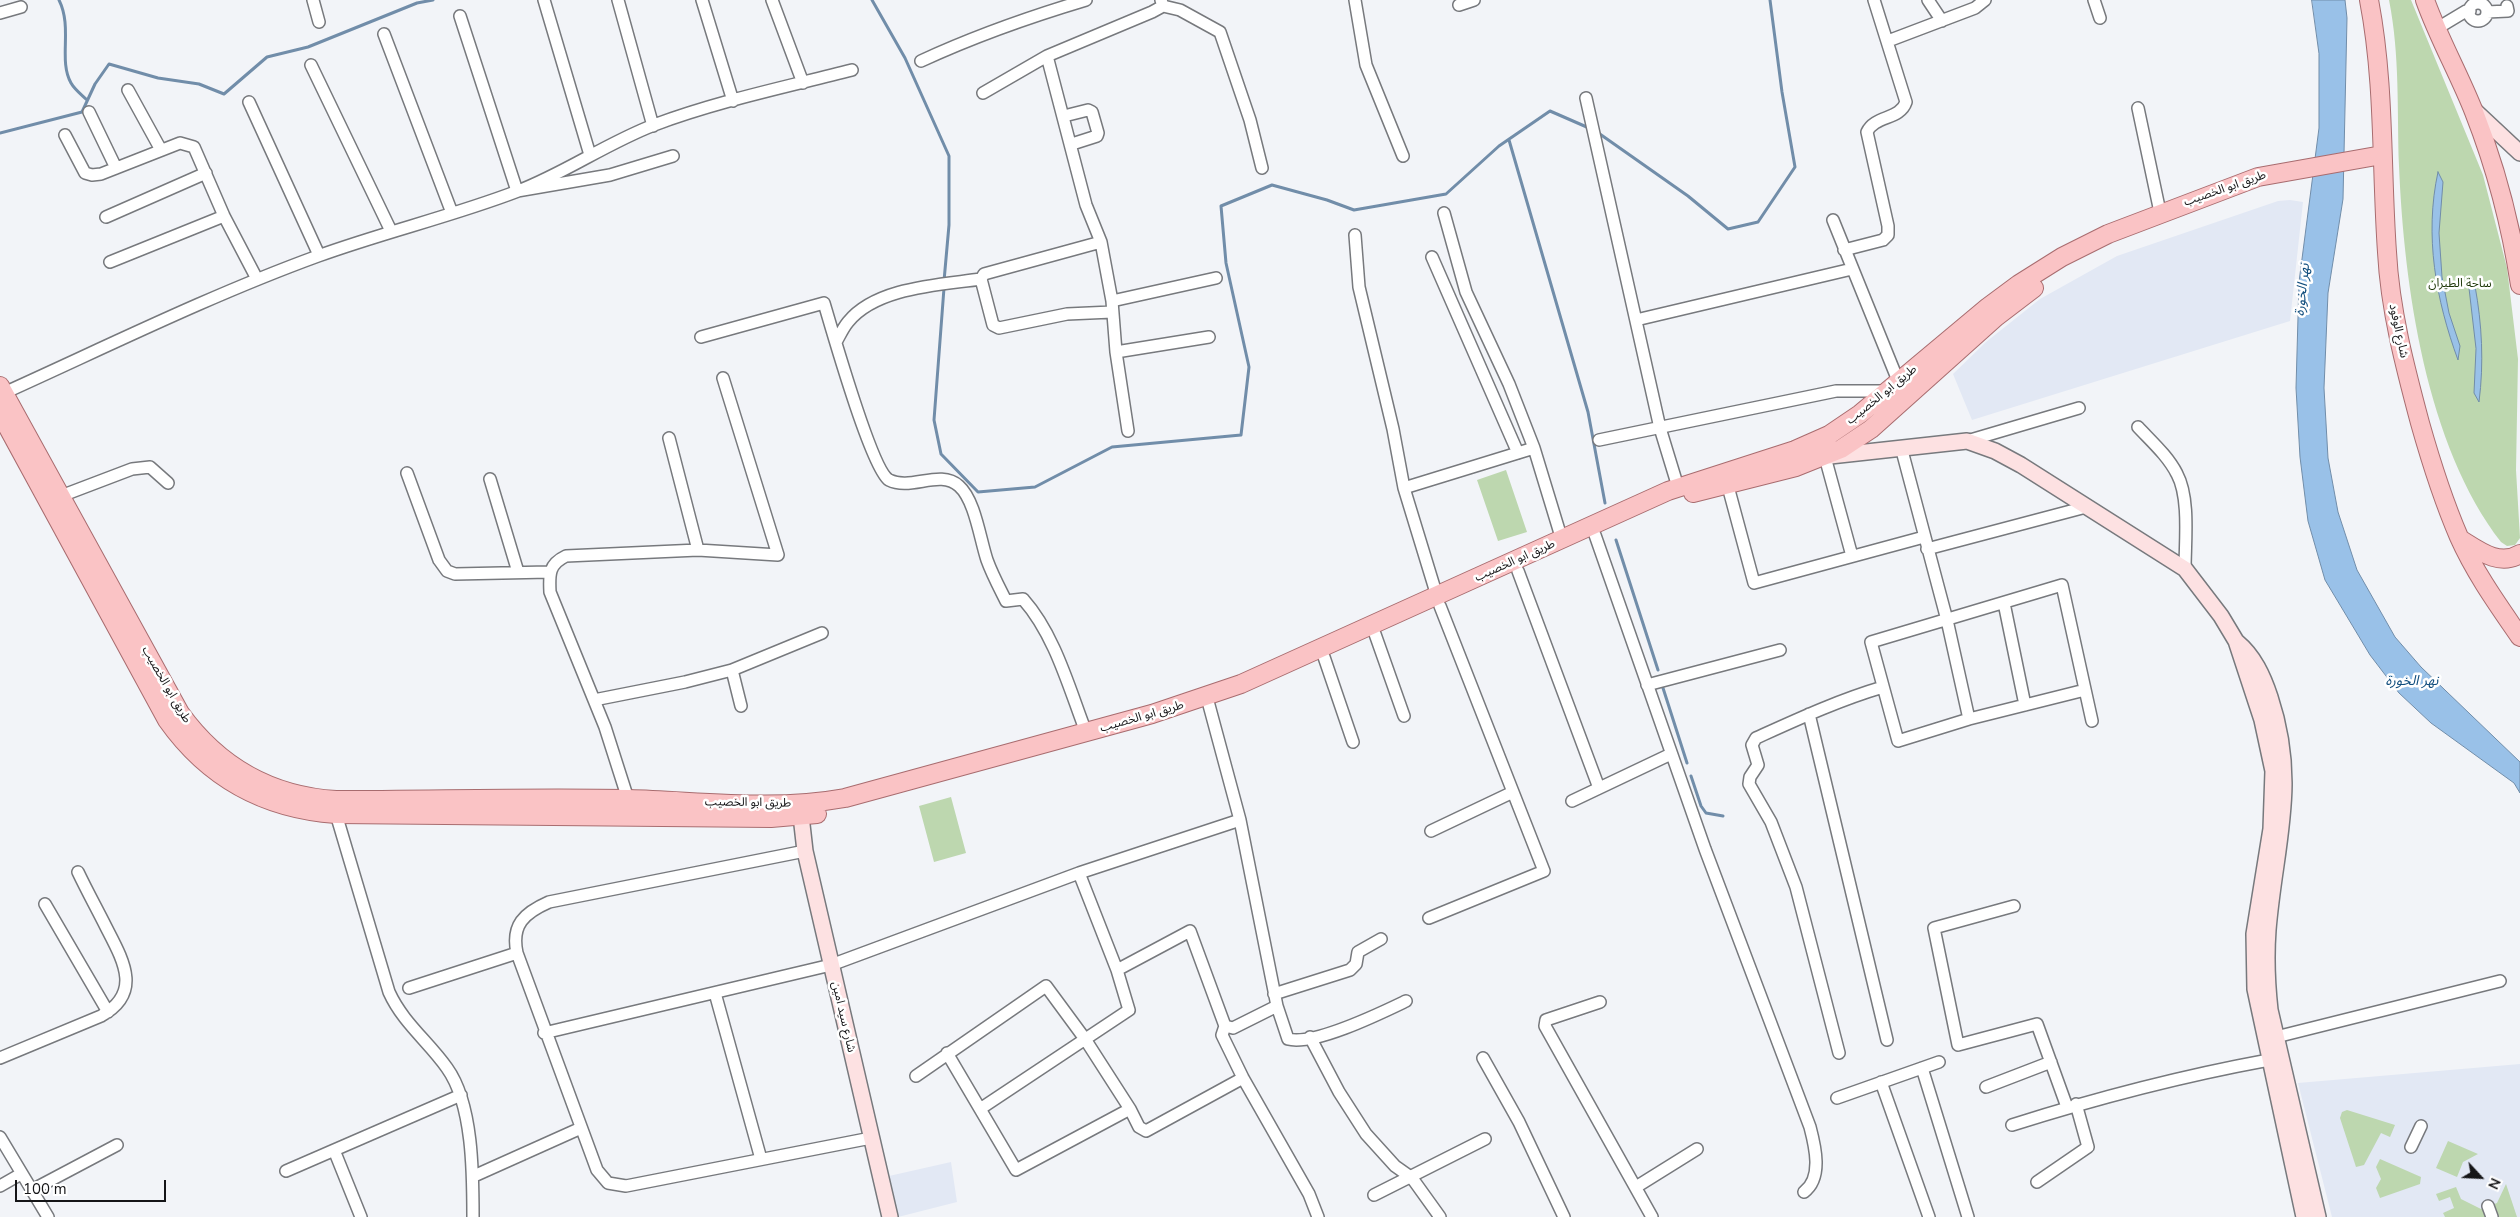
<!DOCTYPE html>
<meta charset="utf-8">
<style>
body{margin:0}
#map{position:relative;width:2520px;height:1217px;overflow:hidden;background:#f2f4f8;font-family:"Nunito Sans",sans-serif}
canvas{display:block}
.north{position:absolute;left:2455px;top:1152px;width:50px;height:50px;-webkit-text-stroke:4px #fff;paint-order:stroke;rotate:115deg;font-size:14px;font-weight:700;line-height:20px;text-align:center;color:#151517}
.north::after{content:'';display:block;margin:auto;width:18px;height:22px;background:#151517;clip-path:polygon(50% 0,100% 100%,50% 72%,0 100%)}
.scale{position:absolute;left:15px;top:1180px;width:151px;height:22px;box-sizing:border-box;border:2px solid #151517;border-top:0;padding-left:6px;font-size:15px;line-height:18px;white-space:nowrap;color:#151517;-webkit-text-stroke:4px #fff;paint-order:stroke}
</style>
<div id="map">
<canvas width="2520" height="1217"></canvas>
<div class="north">N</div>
<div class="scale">100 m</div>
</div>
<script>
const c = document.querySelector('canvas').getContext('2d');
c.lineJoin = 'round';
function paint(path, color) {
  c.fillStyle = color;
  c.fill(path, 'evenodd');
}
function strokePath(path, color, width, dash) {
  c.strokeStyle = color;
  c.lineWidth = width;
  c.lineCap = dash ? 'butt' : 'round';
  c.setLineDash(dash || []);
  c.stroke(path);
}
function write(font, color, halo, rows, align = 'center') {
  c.font = font + ' "Nunito Sans","Noto Sans Arabic",sans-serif';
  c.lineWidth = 5;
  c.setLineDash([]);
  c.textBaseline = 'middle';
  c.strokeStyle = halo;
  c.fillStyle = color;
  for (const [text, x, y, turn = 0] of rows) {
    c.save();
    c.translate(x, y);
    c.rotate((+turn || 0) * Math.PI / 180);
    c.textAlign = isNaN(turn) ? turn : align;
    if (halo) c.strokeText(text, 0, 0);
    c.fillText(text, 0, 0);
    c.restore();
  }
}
paint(new Path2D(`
 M2290,200L2303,202L2290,321L1972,420L1953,374L1986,342L2040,299L2117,256L2278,201Z
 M2520,1064V1217H2332L2298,1083Z
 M951,1162L957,1202L898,1217L889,1176Z`), '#e2e8f4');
paint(new Path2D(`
 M2389,0H2411L2483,175L2507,268L2518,359L2516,470L2520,538L2515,545L2507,546L2501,542C2426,445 2404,286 2399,166C2397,111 2400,55 2389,0Z
 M1506,470L1527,532L1498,541L1477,480Z
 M951,797L966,853L934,862L919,806Z
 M2347,1110L2395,1125L2390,1137L2381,1133L2364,1165L2356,1167L2340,1118L2342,1112Z
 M2448,1141L2478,1154L2463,1162L2457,1177L2436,1168Z
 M2380,1159L2421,1177L2420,1184L2380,1198L2376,1188L2381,1179L2376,1167Z
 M2506,1184L2517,1217H2445L2443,1213L2454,1208L2450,1197L2439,1201L2436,1194L2456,1187L2461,1199L2481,1209L2497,1203Z`), '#bdd7af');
const water = new Path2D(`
 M2312,0H2345L2347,18L2343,199L2328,293L2324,388L2328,458L2338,512L2357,570L2395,637L2421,667L2520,762V793L2514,783L2431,723L2399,693L2370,655L2325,580L2308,521L2300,457L2296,388L2299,282L2319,128V54Z
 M2438,172L2443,182L2439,233L2442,277L2449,313L2460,346L2458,360C2436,300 2424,236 2438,172Z
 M2469,285L2475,286C2482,324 2484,363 2479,402L2474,393L2476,349Z`);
paint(water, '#99c1e8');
strokePath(water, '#718da9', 1);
strokePath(new Path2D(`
 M59,0C73,28 58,60 71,83C75,90 82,95 87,100
 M872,0L905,58L949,156V225L944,281
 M1597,132L1688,196L1728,229L1758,222L1795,167L1782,92L1770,0
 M0,133L82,112L95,84L109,64L158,78L199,84L224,94L267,57L308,47L417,3L433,0
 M1509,140L1588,412L1605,503
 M944,288L934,420L941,454L978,492L1035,487L1112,447L1241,435L1249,367L1226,263L1221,206L1272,185L1327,200L1354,210L1446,194L1499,146L1550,111L1589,128
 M1616,540L1658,670
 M1663,688L1687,763
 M1691,776L1701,806L1706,813L1723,816`), '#718da9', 3);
const street = new Path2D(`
 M313,0L319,22
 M544,0L590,155
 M618,0L653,126
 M702,0L733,101
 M772,0L803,83
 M1355,0L1366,65L1403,156
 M1928,0L1942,21
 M2094,0L2100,18
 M2469 12a9 9 0 1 1 18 0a9 9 0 1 1-18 0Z
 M1459,5L1474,0
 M1163,6L1180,10L1220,32L1250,120L1262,168
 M2487,12L2508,11L2507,6
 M0,13L21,7
 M460,16L517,191L610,175L673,156
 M2436,29L2466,11H2470
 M384,34L452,213
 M1888,41L1975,8L1985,0
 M1047,56L1086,205L1101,242L1112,301L1116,352L1128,431
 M921,61C975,36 1029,17 1086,0
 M311,65L391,231
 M128,90L161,150
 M983,93L1047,56L1152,12L1163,6L1161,0
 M1586,98L1660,428L1678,487
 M249,102L319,255
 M2138,108L2160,212
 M89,112L116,168
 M1064,116L1088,110L1092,112L1098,133L1097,136L1072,144
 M65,135L85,173L92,175L101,174L180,143L194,147L224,216L257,279
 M1444,213L1466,292L1509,384L1534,448L1562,540
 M106,217L206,173
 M1833,220L1899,383
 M1355,235L1359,287L1393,429L1404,488L1437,596
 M1101,242L984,274L981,279L993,325L999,328L1067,314L1112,312
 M1844,250L1883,240L1888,235V226L1867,132C1875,115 1900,120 1906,102L1874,0
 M1432,257L1518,453
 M110,262L224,216
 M1112,301L1216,278
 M1636,320L1852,269
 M701,337L824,303C832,330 872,470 889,480C911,491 940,469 959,486C975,500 980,539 987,560C992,574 999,587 1006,601L1023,599C1055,635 1069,688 1086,732
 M836,342C840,335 843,328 848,322C876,287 940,285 981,279
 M1116,352L1209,337
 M4,393C108,346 211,295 318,256C384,232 453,216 518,191C565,173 607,143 654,125C718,101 786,87 852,70
 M2138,427C2151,441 2168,456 2177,474C2190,498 2185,542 2185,569
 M669,438L698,550
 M1599,440L1836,391H1889
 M1967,441L2079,408
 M1901,447L1947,620L1969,719
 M1825,457L1852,556
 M407,473L439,560L447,571L455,574L549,572
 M490,479L518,572
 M1726,479L1754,583L1924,537
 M1404,488L1534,448
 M61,496L132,469L150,467L168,483
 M1595,535L1705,849L1810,1127C1815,1146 1823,1178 1804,1192
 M1927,549L2086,507
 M1518,571L1599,788
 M2004,603L2025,705
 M1375,634L1404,716
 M1324,657L1353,742
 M732,670L741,706
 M1647,685L1780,650
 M2085,690L1969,719L1898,741L1871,642L2062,585L2092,721
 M594,700L685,682L732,670L822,633
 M1209,705L1240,820L1277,1006L1288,1039C1314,1046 1381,1013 1406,1001
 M1809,714L1887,1040
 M628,799L605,727L550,592C549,574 549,564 566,556L698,550L778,555L723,378
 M1572,801L1671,754
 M336,814L389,992C403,1023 429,1042 447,1068C473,1104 473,1174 473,1217
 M1431,831L1513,792
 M805,851L549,902C524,913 511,925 517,953L597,1170L608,1183L626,1186L871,1138
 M45,904L108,1012
 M2014,906L1934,928L1958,1045L2037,1024L2067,1107
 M1429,918L1544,871L1440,606
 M1117,970L1190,931L1225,1026L1222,1035L1243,1078L1309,1194L1318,1217
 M409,988L517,953
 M715,993L761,1159
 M1274,994L1350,970L1356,964L1358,952L1381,939
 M1600,1002L1546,1020L1545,1026L1652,1217
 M1225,1026L1233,1028L1277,1006
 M544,1033L831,965L1079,873L1240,820
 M1310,1037L1339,1092L1366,1134L1395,1166L1412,1178L1440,1217
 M2276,1037L2500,981
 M947,1053L1016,1170L1130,1109
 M1839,1053L1796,887L1771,822L1749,784L1750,777L1758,765L1752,745L1756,738C1798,719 1839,700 1883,687
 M0,1058L101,1016C143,993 123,960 106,927C97,909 87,891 78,872
 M1483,1058L1519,1122L1564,1217
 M1922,1068L1968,1217
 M916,1076L1046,986L1085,1039L1130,1109L1139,1127L1146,1131L1243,1078
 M1881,1082L1929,1217
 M1986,1087L2051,1062
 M1837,1098L1939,1062
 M980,1109L1129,1010L1117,970L1079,873
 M2012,1125C2097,1098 2182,1076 2269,1060
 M0,1137L48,1217
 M2411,1147L2421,1126
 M334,1150L361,1217
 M286,1171L461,1095
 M474,1176L581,1128
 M2037,1182L2088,1147L2076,1104
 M0,1186L21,1174
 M1636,1187L1697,1149
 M32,1190L117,1145
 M1374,1195L1485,1139
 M2488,1206L2492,1217`);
const secondary = new Path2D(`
 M2474,110L2520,153
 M1830,456L1967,441L1995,451L2021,465L2185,569L2221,616L2236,641L2262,720L2273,771L2271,829L2254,934L2255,989L2304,1217
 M2237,642C2254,656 2263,676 2270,697C2299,784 2275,844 2268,930C2266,957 2267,983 2270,1010L2318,1217
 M801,816L805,851L890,1217`);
const primary = new Path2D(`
 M2369,0C2385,83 2381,168 2387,252C2390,310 2405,367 2420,423C2431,462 2443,500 2459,537C2475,573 2498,605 2520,637
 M2425,0C2439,39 2459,74 2474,112C2496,168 2511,225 2520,285
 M0,386L180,713C219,767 270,796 336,800C434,800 532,797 629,799C701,801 773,811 845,798L1152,714L1241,684L1668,491L1795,450L1829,435L1860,414L1988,307L2019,284L2062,257L2108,234L2258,177L2382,155
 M0,413L167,720C208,778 265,809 336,814L771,818L817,814
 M1693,493L1796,467L1841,449L1871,429L1996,317L2034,288
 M2460,539C2478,550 2499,567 2520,554`);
strokePath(street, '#77797d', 14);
strokePath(secondary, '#77797d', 18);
strokePath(primary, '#a86c6f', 20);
strokePath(street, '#fff', 11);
strokePath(secondary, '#fde1e2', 15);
strokePath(primary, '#fac3c5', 18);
write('12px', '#151517', '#fff', [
 ["طريق ابو الخصيب",2225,189,-19],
 ["شارع الوفود",2398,331,78],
 ["طريق ابو الخصيب",1882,395,-39],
 ["طريق ابو الخصيب",1515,561,-24],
 ["طريق ابو الخصيب",166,685,60],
 ["طريق ابو الخصيب",1142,717,-16],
 ["طريق ابو الخصيب",748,803,1],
 ["شارع سيد امين",843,1017,77]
]);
write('12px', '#1b3505', '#fff', [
 ["ساحة الطيران",2460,284]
]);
write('italic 14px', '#104d7d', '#fff', [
 ["نهر الخورة",2303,290,-84],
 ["نهر الخورة",2412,682]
]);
</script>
